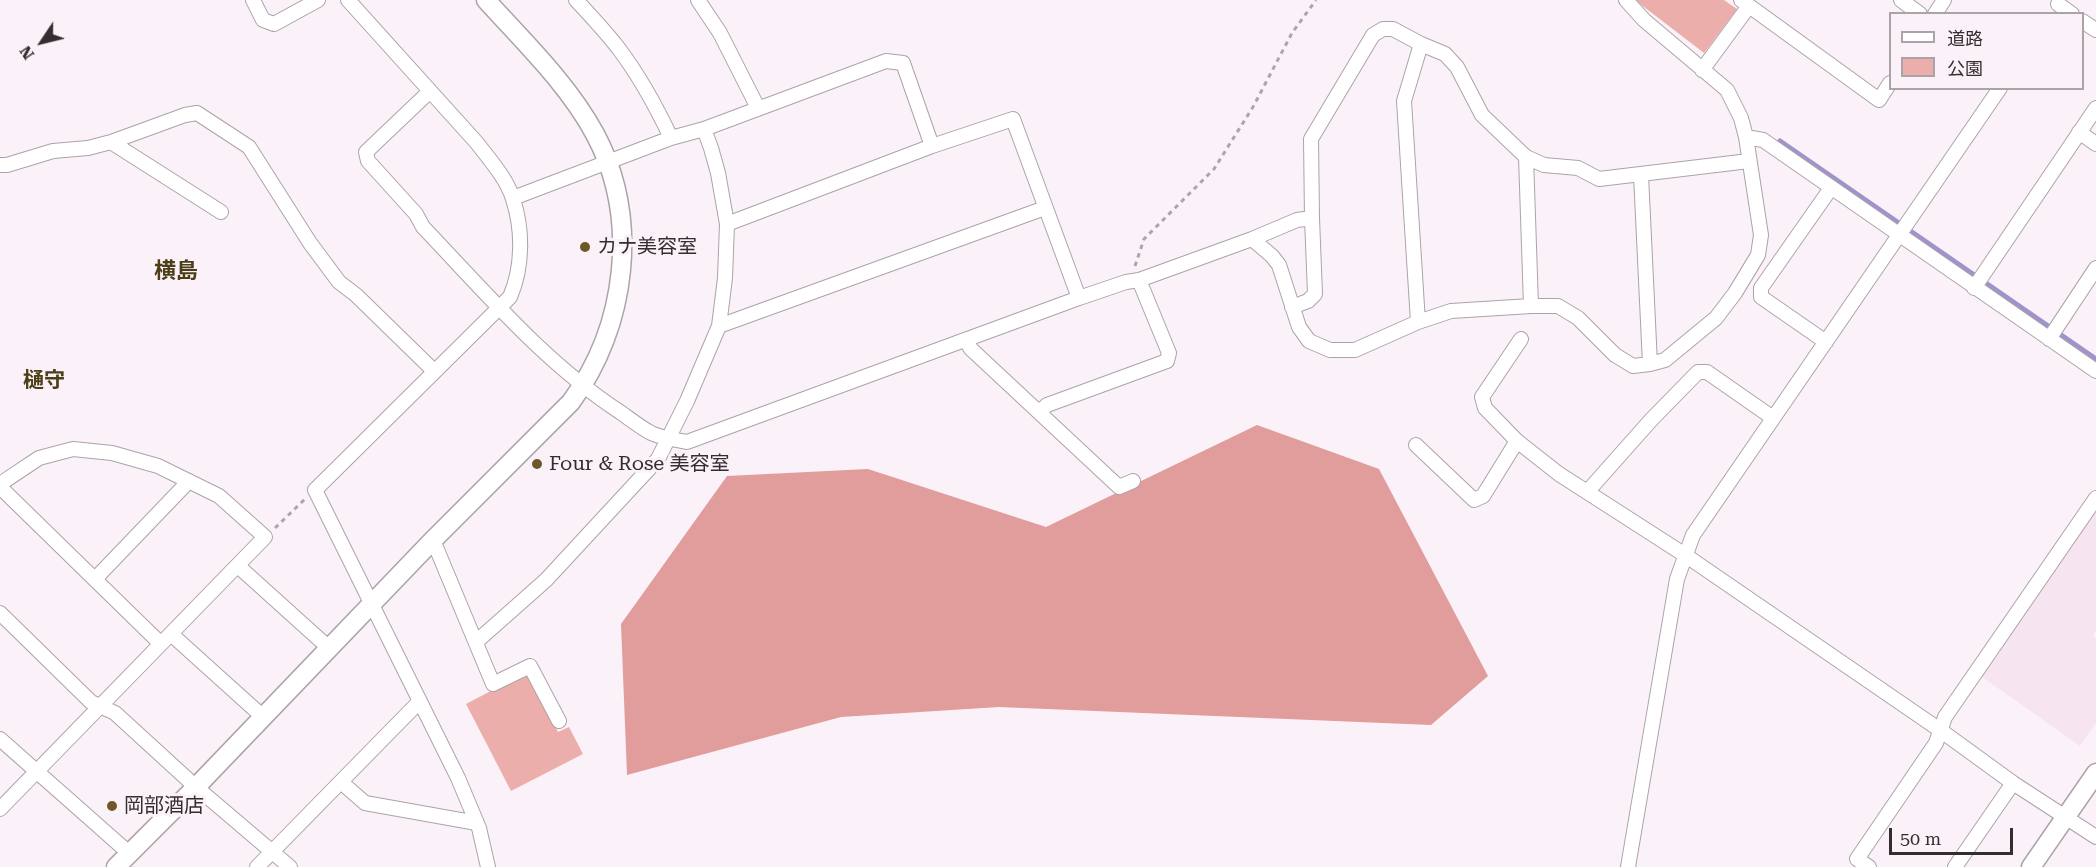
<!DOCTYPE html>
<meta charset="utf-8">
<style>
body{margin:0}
#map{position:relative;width:2096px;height:867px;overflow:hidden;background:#fbf1f8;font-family:"Roboto Serif","Noto Sans JP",serif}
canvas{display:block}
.legend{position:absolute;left:1889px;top:12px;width:195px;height:78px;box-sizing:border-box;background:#fbf1f8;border:2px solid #aba3a8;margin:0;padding:8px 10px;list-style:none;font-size:18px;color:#322e30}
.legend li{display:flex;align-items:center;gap:12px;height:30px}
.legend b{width:30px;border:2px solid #aba3a8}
.north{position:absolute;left:12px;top:12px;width:60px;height:60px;-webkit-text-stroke:4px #fbf1f8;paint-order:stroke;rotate:235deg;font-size:16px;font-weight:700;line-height:24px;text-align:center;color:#322e30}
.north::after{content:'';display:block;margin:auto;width:21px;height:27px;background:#322e30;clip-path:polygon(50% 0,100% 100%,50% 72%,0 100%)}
.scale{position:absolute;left:1889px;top:828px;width:124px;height:27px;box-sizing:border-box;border:3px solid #322e30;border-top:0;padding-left:8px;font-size:18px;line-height:21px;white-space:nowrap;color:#322e30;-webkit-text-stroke:4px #fbf1f8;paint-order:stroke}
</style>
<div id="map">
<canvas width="2096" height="867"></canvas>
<ul class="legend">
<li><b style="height:8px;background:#fff"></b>道路</li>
<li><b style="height:16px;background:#ecaeab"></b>公園</li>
</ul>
<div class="north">N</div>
<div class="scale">50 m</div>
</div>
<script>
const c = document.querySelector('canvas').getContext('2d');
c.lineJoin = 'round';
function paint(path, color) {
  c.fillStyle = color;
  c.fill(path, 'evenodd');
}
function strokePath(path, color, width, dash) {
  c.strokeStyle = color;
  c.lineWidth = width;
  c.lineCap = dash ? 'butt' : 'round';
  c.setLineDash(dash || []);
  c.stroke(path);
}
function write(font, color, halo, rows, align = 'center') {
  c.font = font + ' "Roboto Serif","Noto Sans JP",serif';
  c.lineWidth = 6;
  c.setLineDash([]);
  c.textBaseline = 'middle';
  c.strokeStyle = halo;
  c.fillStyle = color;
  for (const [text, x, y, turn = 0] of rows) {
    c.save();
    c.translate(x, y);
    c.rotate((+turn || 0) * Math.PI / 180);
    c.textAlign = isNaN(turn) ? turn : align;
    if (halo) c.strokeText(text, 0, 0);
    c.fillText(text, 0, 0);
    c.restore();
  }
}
paint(new Path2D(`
 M2096,499V631L2093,635L2096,638V723L2080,746L1975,672Z`), '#f6e5f1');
paint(new Path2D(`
 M1635,0H1724L1737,9L1704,53Z
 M527,672L558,732L569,727L583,754L511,791L466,704Z`), '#ecaeab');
paint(new Path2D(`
 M1257,425L1379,469L1488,676L1431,725L999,707L841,717L627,775L621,624L727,476L868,469L1046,527Z`), '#e09d9b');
strokePath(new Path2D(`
 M1780,141L2096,359`), '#9e93ca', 5);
const minor = new Path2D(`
 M253,0L263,20L274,24L318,0
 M348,0L477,143C490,160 507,179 513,199C523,230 523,267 510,297L315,490L458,778L479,828L488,867
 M576,0C591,16 606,32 619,49C640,77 656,106 671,138
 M698,0L720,33L758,108
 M1741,0L1879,100L1890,83
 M1901,0L1920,14
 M2058,4L2072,14
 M1935,14L1944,0
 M2082,21L2096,30
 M1702,70L1749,6
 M429,92L366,152L368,161L416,214L423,227C485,292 545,363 620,412C630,419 640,427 651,433C662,438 675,440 687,442L1079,298L1126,282L1139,280L1252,239L1272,256L1279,265L1299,327L1309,341L1330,350H1355L1418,322L1451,311L1531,306H1558L1578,318L1615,355L1633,366L1650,364L1665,360L1716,318L1735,293L1758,255L1761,235L1746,137L1741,118L1727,90L1644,20L1626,0
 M2079,132L2096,144
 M1746,137L1763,140L2096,371
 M111,142L185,115L197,113L249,147L310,243L339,282L356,295L434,371
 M1526,157L1531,306
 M0,165H7L53,151L88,148L111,142L221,212
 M1641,175L1650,364
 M513,198L671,138L704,129L886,61L903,63L932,146
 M727,224L932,146L1013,119L1079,298
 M1252,239L1297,220L1312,218L1311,139L1373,35L1383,29H1393L1421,44L1445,54L1457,67L1482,115L1526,157L1544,165L1578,168L1599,179L1749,161
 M1974,288L2096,108
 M1292,307L1308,301L1315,294L1312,218
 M1418,322L1404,101L1421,44
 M719,326L1045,208
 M1521,339L1482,397L1485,408L1517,441L1559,474L1685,555L1940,730L2013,783L2096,837
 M2049,339L2096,268
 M966,340L971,349L1119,487L1133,481
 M1826,342L1761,297V288L1831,188
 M1039,412L1047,405L1167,361L1169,353L1139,280
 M1416,445L1474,500L1483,496L1517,441
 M0,484L39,458L73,449L112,453L158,466L219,496L265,537L0,809
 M0,487L161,644
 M1588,491L1651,420L1698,372H1707L1773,418
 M433,540L493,684L530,666L559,721
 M238,566L329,648
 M95,579L189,481
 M0,613L91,702L115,713L196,787L290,867
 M171,634L262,716
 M476,642L546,580L658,459L687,401L719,326L725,278L727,224L718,173L711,148L704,129
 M0,739L129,853
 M341,782L365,803L477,823
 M257,867L419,702
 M1628,867L1677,579L1693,535L2000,88
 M1869,867L1857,859L1936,743L1945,717L2096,498
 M1955,867L2013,783`);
const tertiary = new Path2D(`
 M116,867L196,787L433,540L571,402C627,326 640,218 595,134C568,84 524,42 486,0
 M2031,867L2096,773`);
strokePath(minor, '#aca3a9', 16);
strokePath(tertiary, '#aca3a9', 21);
strokePath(new Path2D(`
 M1135,266L1144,239L1214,169L1253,107L1292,33L1316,0
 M275,528L305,499`), '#ada5aa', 3, [4.5, 4.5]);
strokePath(minor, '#fff', 14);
strokePath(tertiary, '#fff', 18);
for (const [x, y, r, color] of [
 [585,247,6,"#6c5927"],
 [537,464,6,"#6c5927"],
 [112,806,6,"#6c5927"]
]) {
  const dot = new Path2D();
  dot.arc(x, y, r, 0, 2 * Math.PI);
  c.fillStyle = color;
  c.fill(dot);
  strokePath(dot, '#fbf1f8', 2);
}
write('20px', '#322e30', '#fbf1f8', [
 ["カナ美容室",597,247],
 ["Four & Rose 美容室",549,464],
 ["岡部酒店",124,806]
], 'left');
write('bold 21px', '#4c3e16', '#fbf1f8', [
 ["樋守",44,381]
]);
write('bold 22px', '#4c3e16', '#fbf1f8', [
 ["横島",176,272]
]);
</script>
